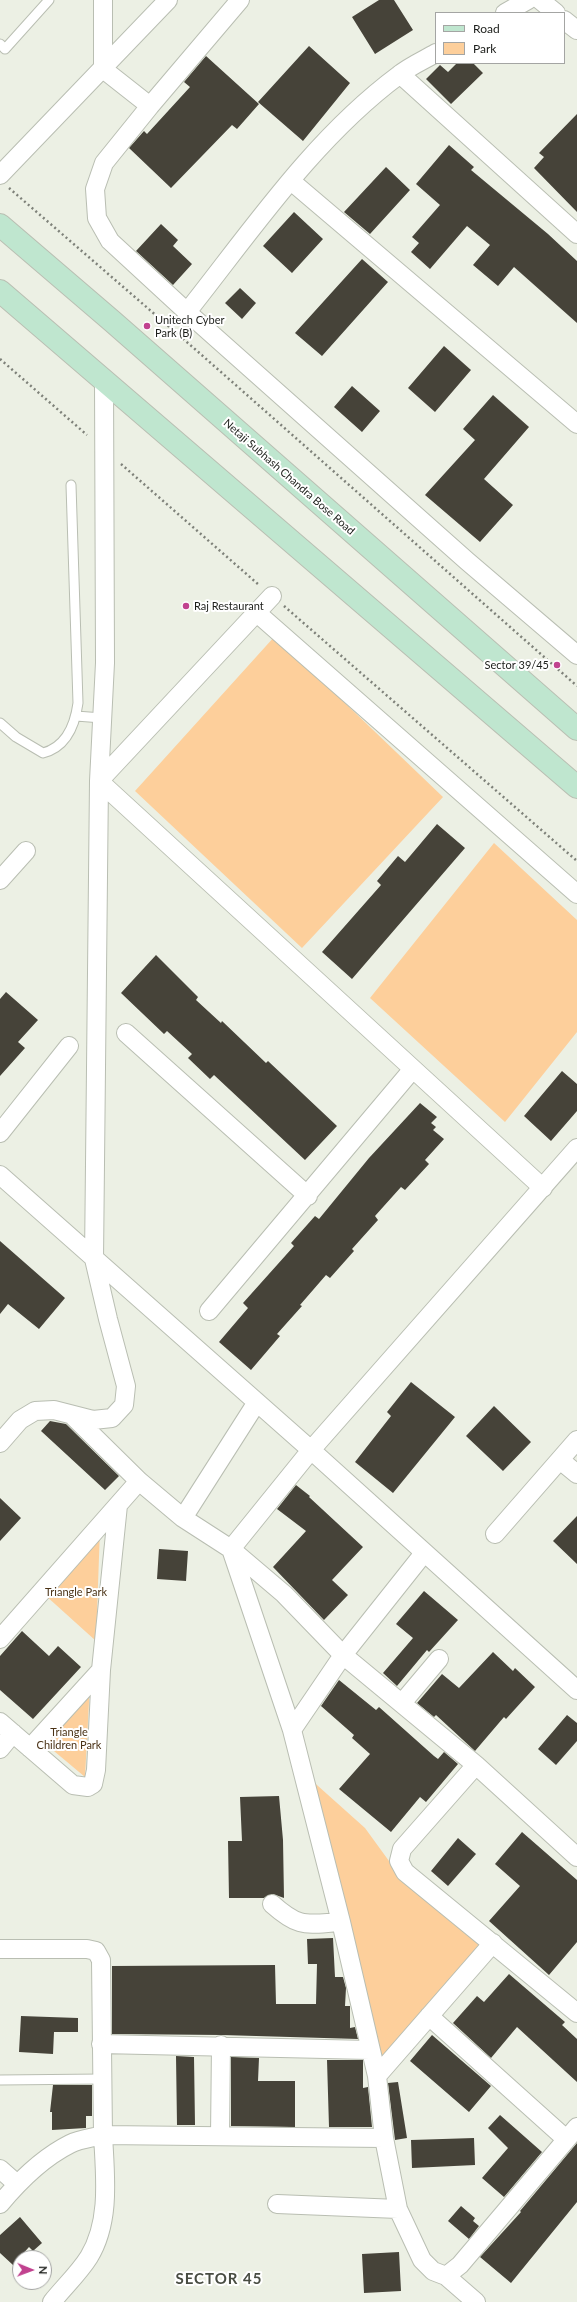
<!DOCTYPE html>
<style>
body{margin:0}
#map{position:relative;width:577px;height:2302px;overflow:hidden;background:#ecf0e4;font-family:Lato,sans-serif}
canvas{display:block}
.legend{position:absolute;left:435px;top:12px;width:130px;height:52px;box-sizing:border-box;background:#fff;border:1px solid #a4a5a3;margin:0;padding:5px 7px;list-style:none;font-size:12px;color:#1c1e1a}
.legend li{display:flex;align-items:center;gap:8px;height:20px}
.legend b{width:20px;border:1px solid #a4a5a3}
.north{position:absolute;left:12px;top:2250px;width:40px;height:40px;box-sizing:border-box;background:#fff;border:1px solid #a4a5a3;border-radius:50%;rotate:91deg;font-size:11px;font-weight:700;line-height:16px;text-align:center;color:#1c1e1a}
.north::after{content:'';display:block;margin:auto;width:14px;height:18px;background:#c1428f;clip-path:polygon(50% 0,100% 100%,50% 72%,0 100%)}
</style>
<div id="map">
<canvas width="577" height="2302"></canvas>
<ul class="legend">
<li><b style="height:5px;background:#bfe6cf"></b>Road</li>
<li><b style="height:11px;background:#fdcf9b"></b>Park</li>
</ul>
<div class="north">N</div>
</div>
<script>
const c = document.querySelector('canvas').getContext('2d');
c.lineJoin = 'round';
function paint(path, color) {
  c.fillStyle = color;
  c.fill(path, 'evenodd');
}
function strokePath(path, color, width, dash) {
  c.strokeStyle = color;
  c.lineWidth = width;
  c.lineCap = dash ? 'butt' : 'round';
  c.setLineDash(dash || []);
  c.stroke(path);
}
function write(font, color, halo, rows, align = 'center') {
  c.font = font + ' Lato,sans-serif';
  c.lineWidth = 4;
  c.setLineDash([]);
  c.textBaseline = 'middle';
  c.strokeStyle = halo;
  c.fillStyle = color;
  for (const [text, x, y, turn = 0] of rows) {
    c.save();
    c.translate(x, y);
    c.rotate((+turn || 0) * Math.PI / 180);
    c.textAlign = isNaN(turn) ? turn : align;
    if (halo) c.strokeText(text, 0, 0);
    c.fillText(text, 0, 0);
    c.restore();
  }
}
paint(new Path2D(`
 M275,636L443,797L302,948L135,791Z
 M494,843L577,920V1032L505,1122L370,998Z
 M100,1529L96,1641L45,1595Z
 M90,1683L85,1777L42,1741Z
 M308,1777L365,1828L389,1861L487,1943L380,2065Z`), '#fdcf9b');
paint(new Path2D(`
 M379,0H394L413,30L375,54L352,17Z
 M309,46L350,83L303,141L258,102Z
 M206,56L259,104L237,129L232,125L171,188L129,148L144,131L147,134L190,87L184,82Z
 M457,63H473L483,73L451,104L426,79L440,65L448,72Z
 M577,114V212L534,168L544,157L539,153Z
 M449,145L474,167L471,170L548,234L577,261V323L514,267L498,286L473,265L490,245L467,226L430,269L411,252L419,243L412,237L440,205L416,184Z
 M386,167L410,190L370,234L344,212Z
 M294,212L323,239L292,273L263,246Z
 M161,224L178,240L173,246L192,264L173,285L136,251Z
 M362,259L388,282L322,356L295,333Z
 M240,288L256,303L242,319L225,303Z
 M444,346L471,370L435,412L408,388Z
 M352,386L380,411L362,432L334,407Z
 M493,395L529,427L484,479L513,505L480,542L425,495L475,440L463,429Z
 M437,824L465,848L352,979L322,952L381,885L377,881L398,856L405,862Z
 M156,955L198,997L196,1000L221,1023L222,1021L266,1063L268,1061L337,1126L305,1160L214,1075L210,1079L188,1058L192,1054L167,1031L164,1034L121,993Z
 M6,992L38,1020L18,1042L25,1048L0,1076V999Z
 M562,1071L577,1084V1111L551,1141L524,1116Z
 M420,1103L437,1117L431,1123L436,1127L433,1130L444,1139L425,1160L429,1164L405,1190L401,1187L375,1216L378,1220L352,1249L354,1251L330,1278L326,1275L300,1305L302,1306L277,1334L280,1336L251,1370L219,1342L248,1308L243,1303L294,1246L291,1243L315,1216L319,1219L369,1158Z
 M0,1241L65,1298L39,1329L8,1304L0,1314Z
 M411,1382L455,1417L393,1493L355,1462L391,1416L387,1412Z
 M494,1406L531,1442L503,1471L466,1436Z
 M50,1421L66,1424L119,1476L105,1490L41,1431Z
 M296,1485L310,1496L309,1497L363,1547L332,1580L348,1595L324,1620L273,1567L306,1531L277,1509Z
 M0,1498L21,1518L0,1541Z
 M577,1516V1564L553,1541Z
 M159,1549L188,1551L186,1581L157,1579Z
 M424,1591L458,1620L429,1652L427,1650L397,1686L383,1673L413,1638L396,1624Z
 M22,1631L49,1656L58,1646L81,1667L33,1719L0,1690V1656Z
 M493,1652L513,1671L515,1668L535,1687L506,1719L504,1717L475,1751L436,1715L434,1717L417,1703L442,1674L459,1688Z
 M339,1680L376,1710L379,1707L434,1756L438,1759L444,1752L458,1764L426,1802L420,1797L391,1832L339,1789L370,1754L352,1738L354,1735L321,1706Z
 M567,1715L577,1723V1741L556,1765L538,1749Z
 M279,1796L283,1840L284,1898L273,1894L264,1898H229L228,1841H242L240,1797Z
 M522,1832L577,1880V1942L549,1975L489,1921L520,1886L495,1864Z
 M458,1838L476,1854L448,1886L431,1871Z
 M333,1938L335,1977H343L346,1988L345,2006H350V2028L355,2027L358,2039L222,2035L112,2034V1966L275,1965L276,2004H316L317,1964H308L307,1939Z
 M509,1974L565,2022L562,2025L577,2039V2082L517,2027L491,2058L453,2023L477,1996L484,2002Z
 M21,2016L78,2018V2032H54L53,2054L19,2052Z
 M432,2035L491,2086L469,2112L410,2061Z
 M176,2056L194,2057L195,2125H177Z
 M231,2057L259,2058L258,2081H295V2127L231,2126Z
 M327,2060H363V2088L368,2087L372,2127H329Z
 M398,2082L407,2138L395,2140L388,2083Z
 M53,2085H92V2116H86V2128L52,2130V2112H50Z
 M500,2115L542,2152L504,2197L482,2178L508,2148L488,2128Z
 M474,2138L475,2165L412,2168L411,2140Z
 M577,2143V2202L511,2283L480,2257L521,2212L520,2211Z
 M461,2206L475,2218L473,2221L479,2226L469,2239L448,2221Z
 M20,2217L42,2243L33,2251L29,2247L13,2265L0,2253V2235Z
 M399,2252L401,2291L364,2293L362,2254Z`), '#464339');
const lane = new Path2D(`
 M0,44L5,49L49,0
 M76,716L102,718
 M0,723L16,737L43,753C66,747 75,725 78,703L71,485
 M0,2080L102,2079`);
const street = new Path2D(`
 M240,0L150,106L104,163L95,189L97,218L110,241L187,312L467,561L577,655
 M540,0L556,13
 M505,13L528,0
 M564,20L577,30
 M103,69V0
 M103,69L150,106
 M400,74L577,234
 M0,175L168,0
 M291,181L577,424
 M187,312C252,230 314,138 399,75C410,66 424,60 436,53
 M257,613L577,894
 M99,781L543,1188
 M99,781L272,596
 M0,880L26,851
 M126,1033L308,1196
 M0,1133L69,1046
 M0,1175L311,1450L577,1690
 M209,1311L412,1070
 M74,1417L139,1481L183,1518L231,1549L284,1594L343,1655L476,1765L577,1857
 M0,1443L20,1420L35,1411L54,1410L93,1420L112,1418L124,1405L126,1386L108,1319L94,1259L99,781L105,663L104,380
 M560,1460L577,1474
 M183,1518L257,1402
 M495,1534L577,1440
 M231,1549L292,1730L341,1922L377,2076L384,2138L398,2209L422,2260L433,2271L446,2276L476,2302
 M231,1549L311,1450L577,1148
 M0,1639L139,1481
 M402,1703L439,1659
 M0,1722L73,1785L88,1787L93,1784L96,1770L101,1670L118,1505
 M292,1730L343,1655L424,1553
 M30,1748L101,1670
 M0,1749L13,1733
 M476,1765L402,1849L399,1861L405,1872L577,2013
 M272,1904C300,1929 306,1924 341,1922
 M0,1949H87L96,1951L101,1960L103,2135C92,2138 80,2139 70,2144C42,2158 20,2180 0,2204
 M429,2016L566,2139
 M101,2044L370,2050
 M377,2076L493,1943
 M220,2136L221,2045
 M0,2169L17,2184
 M277,2204L398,2209
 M446,2276L460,2265L577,2127
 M52,2302C64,2287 79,2273 89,2257C111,2221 105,2175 103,2135L384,2138`);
const secondary = new Path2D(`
 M0,225L112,321L577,729
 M0,291L577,787`);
strokePath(lane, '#b9beb2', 11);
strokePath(street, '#b9beb2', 20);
strokePath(secondary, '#b9beb2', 24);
strokePath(new Path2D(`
 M9,188L196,350L577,686
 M0,359L87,435
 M121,464L259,585
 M284,606L577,861`), '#7e8179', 2.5, [2, 3]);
strokePath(lane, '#fff', 9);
strokePath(street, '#fff', 18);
strokePath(secondary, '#bfe6cf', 22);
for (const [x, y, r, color] of [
 [147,326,4,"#c1428f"],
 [186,606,4,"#c1428f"],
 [557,665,4,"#c1428f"]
]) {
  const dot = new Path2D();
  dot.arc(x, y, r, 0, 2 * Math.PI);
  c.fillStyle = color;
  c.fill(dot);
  strokePath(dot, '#fff', 1.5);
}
write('11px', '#1c1e1a', '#fff', [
 ["Unitech Cyber",155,320],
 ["Park (B)",155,333],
 ["Raj Restaurant",194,606],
 ["Sector 39/45",549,665,"right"]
], 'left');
write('11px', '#1c1e1a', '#fff', [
 ["Netaji Subhash Chandra Bose Road",289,477,41]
]);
write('11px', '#4a3216', '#fff', [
 ["Triangle Park",76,1592],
 ["Triangle",69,1732],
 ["Children Park",69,1745]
]);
c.letterSpacing = '1px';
write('bold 15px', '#484c42', '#fff', [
 ["SECTOR 45",219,2279]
]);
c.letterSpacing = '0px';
</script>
